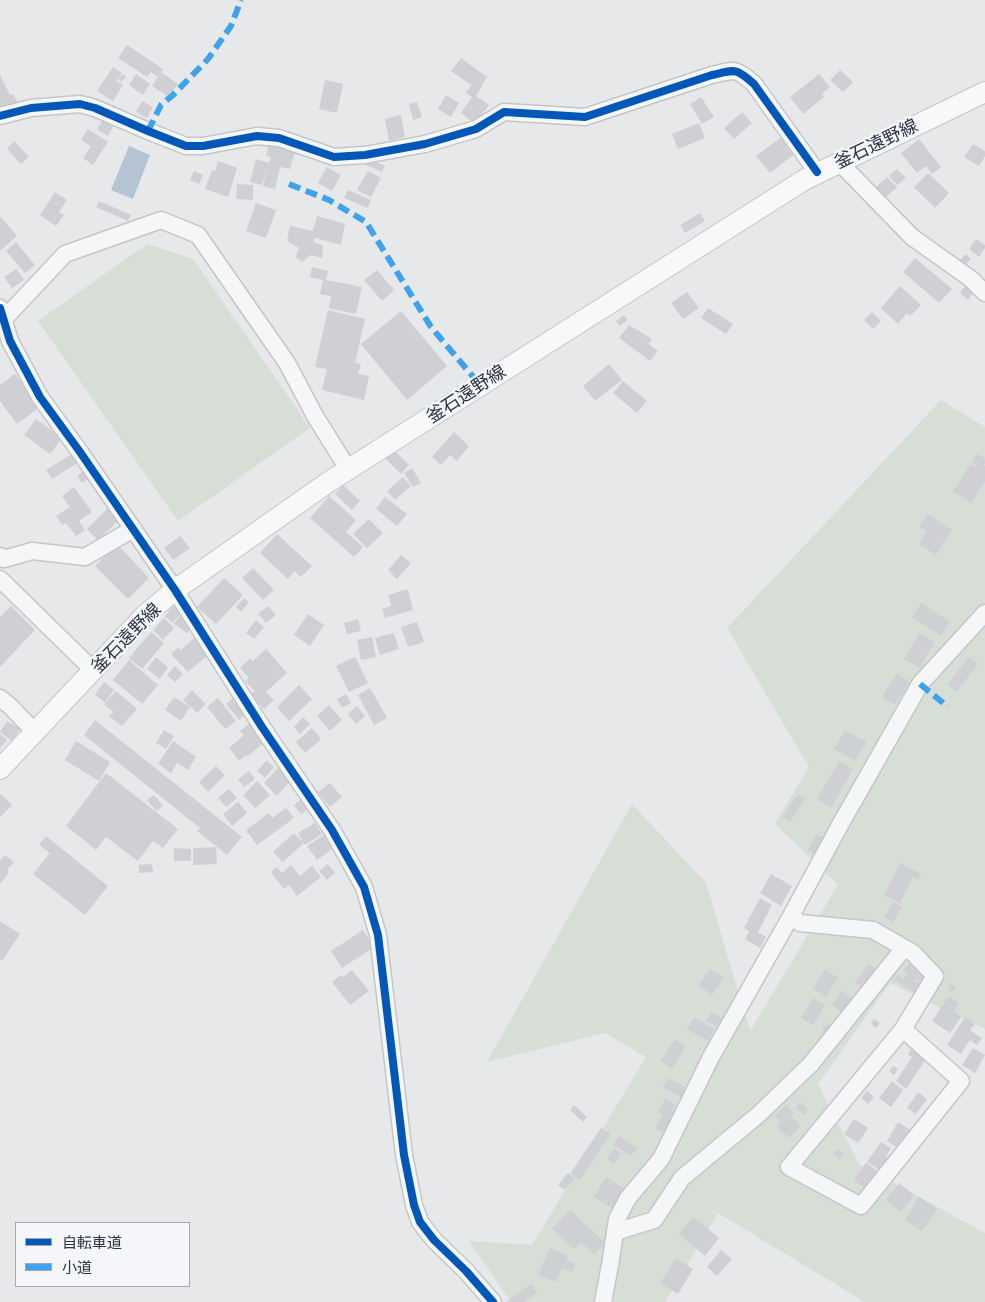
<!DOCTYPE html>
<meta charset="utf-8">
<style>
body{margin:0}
#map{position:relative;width:985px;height:1302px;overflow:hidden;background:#e6e8ea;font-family:Ubuntu,"Noto Sans JP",sans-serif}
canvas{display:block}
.legend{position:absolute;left:15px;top:1222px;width:175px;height:65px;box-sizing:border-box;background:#f4f6f9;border:1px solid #a4a8b1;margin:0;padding:6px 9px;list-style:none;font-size:15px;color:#2b3445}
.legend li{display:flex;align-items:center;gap:10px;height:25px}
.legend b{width:25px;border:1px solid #a4a8b1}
</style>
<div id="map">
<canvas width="985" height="1302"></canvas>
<ul class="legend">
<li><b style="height:6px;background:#0057b8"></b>自転車道</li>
<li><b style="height:6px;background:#3ea3ec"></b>小道</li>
</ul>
</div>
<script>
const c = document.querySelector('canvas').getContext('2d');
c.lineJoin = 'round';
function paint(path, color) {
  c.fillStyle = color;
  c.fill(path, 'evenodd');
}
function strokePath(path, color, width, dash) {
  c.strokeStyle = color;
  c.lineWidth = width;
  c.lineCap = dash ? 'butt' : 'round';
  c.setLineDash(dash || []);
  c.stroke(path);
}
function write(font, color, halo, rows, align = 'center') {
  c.font = font + ' Ubuntu,"Noto Sans JP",sans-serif';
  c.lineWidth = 5;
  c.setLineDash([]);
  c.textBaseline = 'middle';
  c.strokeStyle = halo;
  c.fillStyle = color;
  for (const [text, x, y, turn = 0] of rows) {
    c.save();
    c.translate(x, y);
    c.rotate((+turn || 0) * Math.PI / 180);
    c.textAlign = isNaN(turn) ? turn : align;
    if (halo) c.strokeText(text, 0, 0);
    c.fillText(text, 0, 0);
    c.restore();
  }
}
paint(new Path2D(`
 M147,244L193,259L310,428L178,521L38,321Z
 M941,400L985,427V1029L890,983L818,1084L859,1164L985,1233V1302H865L718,1213L665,1302H511L469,1241L532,1245L646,1057L605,1033L487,1062L632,804L706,883L750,1031L838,885L775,824L809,767L727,628Z`), '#d6ded6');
paint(new Path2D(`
 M129,146L150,155L133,199L111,190Z`), '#b4c4d5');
paint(new Path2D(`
 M127,45L163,69L161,72L178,84L169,97L152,86L158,77L151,72L147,77L118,58Z
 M461,58L487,77L476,96L489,105L475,124L461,113L472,97L466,93L471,85L451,71Z
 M113,67L122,73L116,81L123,85L113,101L97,91Z
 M840,70L853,82L843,92L830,80Z
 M123,74L126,77L121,82L118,79Z
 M136,74L150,84L143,95L129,85Z
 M819,74L830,87L822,94L824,97L803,114L790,97Z
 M0,75L10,95L13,94L20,106L0,110Z
 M325,80L343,84L337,113L319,109Z
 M446,95L459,103L451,117L438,109Z
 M701,97L714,117L702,124L690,104Z
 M142,101L153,107L147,118L136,112Z
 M417,102L422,117L413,120L409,104Z
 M742,112L752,123L734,139L724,128Z
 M401,115L405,137L389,141L385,119Z
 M103,120L113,127L108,136L97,129Z
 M699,123L705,138L678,149L672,134Z
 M88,129L108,142L93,165L83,158L91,146L81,140Z
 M784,135L791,144L787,148L793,155L770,173L756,156Z
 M919,139L941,167L932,174L926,166L917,173L901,153Z
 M14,141L29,157L21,164L7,149Z
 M270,141L296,148L290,169L280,167L275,189L263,186L268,167L262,185L250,182L256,159L269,163L271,157L266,156Z
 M973,144L985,151V156L979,166L964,157Z
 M369,159L385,166L382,172L366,165Z
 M218,161L237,168L228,197L205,189L212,170L215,171Z
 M327,167L341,175L332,191L318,183Z
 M897,169L906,178L897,185L889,176Z
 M194,171L203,175L199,184L190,180Z
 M368,171L381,178L371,197L357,190Z
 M928,173L949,193L935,208L914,187Z
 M887,177L897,187L881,202L871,192Z
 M237,184L253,185V200L236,199Z
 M348,190L371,200L368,208L344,198Z
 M55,192L67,200L59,212L64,215L56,226L40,215Z
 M99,201L131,215L128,221L96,207Z
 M256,203L276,210L266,238L246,231Z
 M700,213L705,221L685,233L680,225Z
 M0,216L17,236L0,251Z
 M317,216L345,224L341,245L315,238L313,242L323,245L322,258L311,255L302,262L296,257L299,248L287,241L290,226L313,231Z
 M976,239L985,245V248L979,257L969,249Z
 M16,242L35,265L25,273L6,251Z
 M966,254L971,259L965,265L960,260Z
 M915,258L952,289L939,303L903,272Z
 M312,267L328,271L326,280L362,287L356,314L329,308L331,296L320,294L323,280L310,277Z
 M16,269L24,280L12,288L4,277Z
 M377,270L394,290L382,301L364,280Z
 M968,282L976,289L968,300L960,293Z
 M900,286L921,305L910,316L907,313L898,324L881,308Z
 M687,292L699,308L683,319L671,303Z
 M708,308L733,324L726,334L701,318Z
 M328,310L365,319L355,363L361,364L358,374L369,376L364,400L322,390L327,369L315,367Z
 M401,311L447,366L407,400L361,344Z
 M872,312L881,321L873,329L864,320Z
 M624,315L628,320L620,326L616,321Z
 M629,325L652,339L649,344L658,351L650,361L619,338Z
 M609,364L622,380L595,401L583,386Z
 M15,374L40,407L17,424L0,401V385Z
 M623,381L647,401L637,413L613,393Z
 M36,419L62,438L50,454L24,435Z
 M454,432L469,446L457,461L450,455L441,465L432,457Z
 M393,449L409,465L401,474L385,458Z
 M73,453L79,462L52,479L46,470Z
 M977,454L985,459V463L980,470L985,465V482L971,503L953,491L971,464L975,467L976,465L971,462Z
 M412,468L421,483L413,487L404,473Z
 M86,469L91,477L82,483L77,476Z
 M403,477L411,486L395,500L387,491Z
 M343,485L360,501L352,510L335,494Z
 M74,487L92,512L79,521L85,530L76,536L66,523L62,525L56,516L70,507L62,496Z
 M329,496L356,520L346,532L363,547L354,557L310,518Z
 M385,497L407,514L397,526L376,509Z
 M109,507L120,519L98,540L87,529Z
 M927,514L952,530L936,555L919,544L927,531L919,527Z
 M369,519L383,533L367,548L353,534Z
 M277,534L312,566L301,577L294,571L288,579L260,553Z
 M180,536L190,548L173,560L164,548Z
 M117,544L149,578L128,599L95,566Z
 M401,555L411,563L397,579L388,570Z
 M253,568L274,590L263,600L242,578Z
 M224,578L243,595L216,624L197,607Z
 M408,589L413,610L385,618L382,609L391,606L388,595Z
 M244,598L249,602L241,612L236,607Z
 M921,603L950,622L941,636L912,617Z
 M11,606L35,630L0,667V617Z
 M173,606L181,613L173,623L165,616Z
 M268,606L276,615L266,623L258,614Z
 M308,614L324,625L310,646L294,635Z
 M180,615L194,625L187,633L174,624Z
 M164,618L174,628L163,640L153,630Z
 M358,619L361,631L347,634L344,623Z
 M256,620L264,627L254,639L246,633Z
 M417,622L424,642L408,647L401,627Z
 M151,632L164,643L142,669L129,658Z
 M394,633L399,649L380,655L375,638Z
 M919,633L935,642L920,668L904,659Z
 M372,637L376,657L361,660L357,640Z
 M194,638L209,654L188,672L171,654L178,647L181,650Z
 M266,649L287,673L266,692L274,700L264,709L250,695L255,691L245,681L249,678L240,668L250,658L253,661Z
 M156,657L168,667L160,679L147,669Z
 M355,657L368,683L349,692L336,666Z
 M969,657L978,664L956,692L947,685Z
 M129,660L158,685L142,704L113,680Z
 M175,666L183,674L175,682L167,675Z
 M897,673L910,682L894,705L882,697Z
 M104,682L114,690L105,702L95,695Z
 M299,685L312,699L289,721L277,707Z
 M370,688L387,718L374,725L358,695Z
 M192,690L206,704L197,713L183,700Z
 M116,691L137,709L122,726L109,716L113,712L104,704Z
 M346,694L351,703L342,708L337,699Z
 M174,697L190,707L181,721L165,710Z
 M218,698L236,721L225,729L207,707Z
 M233,698L246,714L239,720L226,704Z
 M329,705L342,720L330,731L317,716Z
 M357,706L365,716L356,724L348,714Z
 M303,717L310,724L300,734L294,727Z
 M95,720L242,837L227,855L197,831L200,828L84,735Z
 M7,721L20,729L12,741L0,732Z
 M251,722L267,740L248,756L246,755L239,761L229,748L244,735L240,731Z
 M312,728L321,739L305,753L296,742Z
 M164,730L174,736L166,749L156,743Z
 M845,730L866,742L855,761L834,749Z
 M0,734L7,740L0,748Z
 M76,741L110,762L99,781L65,760Z
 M173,741L196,757L188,770L177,763L171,773L158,764Z
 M267,760L274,767L265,778L257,771Z
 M839,761L853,769L831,808L817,799Z
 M216,766L225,775L208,792L199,782Z
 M279,767L292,779L277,796L264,783Z
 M249,771L255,779L244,787L238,779Z
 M106,773L178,829L163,848L153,841L138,861L106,837L96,850L66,826Z
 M257,781L270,795L255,808L243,795Z
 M330,783L342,797L330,807L318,792Z
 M229,789L237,798L226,807L218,798Z
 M1,794L12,805L0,817V796Z
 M798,794L805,799L790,822L783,817Z
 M154,795L163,806L156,811L147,800Z
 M304,797L311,807L301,814L294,805Z
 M238,802L247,813L232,826L223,814Z
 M286,808L294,818L257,845L246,830L269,813L272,818Z
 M315,823L322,834L305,845L298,833Z
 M294,833L304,843L283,862L273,852Z
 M327,833L336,846L317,860L307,846Z
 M816,834L823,838L814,854L808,850Z
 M46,836L108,886L85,915L33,874L50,853L39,845Z
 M216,847L217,864L193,865V848Z
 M174,848L191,849V861H174Z
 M5,855L14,862L7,870L9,872L0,884V860Z
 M900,863L921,874L918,880L913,877L900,903L884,895Z
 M152,864L153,872L139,873V865Z
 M328,864L335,873L327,880L319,871Z
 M291,865L300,876L312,866L321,877L297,896L289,885L284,889L271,872L277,867L282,873Z
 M771,874L792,886L781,906L760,893Z
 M760,898L772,905L758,932L766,937L760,948L745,939L749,931L744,928Z
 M893,902L902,907L893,922L884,917Z
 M0,921L20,934L2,961L0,959Z
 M363,930L374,947L342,968L331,951Z
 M911,960L924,967L915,981L922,984L916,994L895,980L898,975L904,979L908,973L904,971Z
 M869,964L881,973L867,991L855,982Z
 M710,969L724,978L712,995L698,985Z
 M825,969L838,978L826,997L813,988Z
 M352,970L369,991L350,1005L332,982L341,975L343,977Z
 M924,970L929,974L921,983L917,979Z
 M951,983L956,989L951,993L947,987Z
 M841,991L857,1002L848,1016L832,1005Z
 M949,996L959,1003L954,1011L961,1017L950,1033L932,1021Z
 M813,998L825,1005L813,1025L801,1018Z
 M711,1012L725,1020L721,1028L706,1021Z
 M694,1017L714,1029L708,1041L687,1029Z
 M965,1017L975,1024L970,1030L982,1038L977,1045L970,1040L961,1054L947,1045Z
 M874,1019L880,1023L876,1028L871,1024Z
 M828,1024L835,1033L829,1038L822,1029Z
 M675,1039L686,1047L672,1068L661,1061Z
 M913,1046L928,1056L906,1089L896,1081L912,1057L908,1054Z
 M973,1048L985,1055L975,1073L962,1065Z
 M893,1066L898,1069L894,1075L889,1071Z
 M668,1078L690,1089L685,1099L663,1087Z
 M892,1081L903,1090L891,1107L879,1098Z
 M867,1091L874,1097L868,1104L861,1098Z
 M918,1092L927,1099L916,1114L907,1108Z
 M665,1099L675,1105L672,1110L677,1113L665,1134L655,1128L663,1115L658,1112Z
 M799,1102L808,1109L804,1115L795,1108Z
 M574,1105L587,1117L583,1122L570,1110Z
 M786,1105L794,1113L791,1116L801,1126L789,1138L777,1126L781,1122L775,1116Z
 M854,1119L868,1128L858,1143L844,1134Z
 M898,1122L912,1131L900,1149L887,1141Z
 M601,1128L610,1134L580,1180L570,1174Z
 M619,1136L637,1148L631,1156L613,1145Z
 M881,1142L891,1148L886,1156L889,1159L881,1171L867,1162Z
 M614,1148L621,1154L614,1164L607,1159Z
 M837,1149L844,1154L840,1159L833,1154Z
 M866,1163L881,1173L869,1191L854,1180Z
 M568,1173L574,1178L565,1190L558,1185Z
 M606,1177L626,1190L614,1209L594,1197Z
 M899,1183L914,1195L901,1212L886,1200Z
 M919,1197L937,1209L922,1231L905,1220Z
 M570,1210L605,1243L594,1254L581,1242L574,1249L552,1229Z
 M693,1217L719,1238L705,1256L679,1234Z
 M550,1248L568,1255L566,1260L575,1264L572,1272L562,1268L556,1282L538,1275Z
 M721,1250L732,1259L717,1276L707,1267Z
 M676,1258L693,1269L678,1294L660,1283Z
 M531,1284L537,1292L524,1302H506Z`), '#ced0d3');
const minor = new Path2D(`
 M0,116L31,108L80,104L95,108L148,131L186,146H203L257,136L279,138L334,157L365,155L425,144L476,129L504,112L585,117L712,75C735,70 735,67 754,84L817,172
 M839,162L912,237L971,279L985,293
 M0,308L10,341L40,397L80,452L175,590L262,727L332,830L364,887L378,935L404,1155L414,1205L420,1222L434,1240L466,1271L493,1302
 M4,319L65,254L161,220L198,235L287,363L315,416L348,469
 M0,556L4,559L32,551L85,557L133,529
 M0,579L93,670
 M0,698L10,706L35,732
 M791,916L800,923L873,930L913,953L935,976L903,1029
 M903,1029L961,1081L861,1206L789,1167Z
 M615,1232L654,1220L682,1178L758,1115L811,1064L904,948
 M603,1302L610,1265L617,1219L628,1198L661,1159L711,1057L791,916L840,825L920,684L985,613`);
const major = new Path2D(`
 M0,769L144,616L175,590L330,481L804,180L985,92`);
strokePath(minor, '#c4c6c8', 19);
strokePath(major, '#c2c5c8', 22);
strokePath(minor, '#f5f6f7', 16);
strokePath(major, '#f8f8f8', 20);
strokePath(new Path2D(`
 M148,131L161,105L173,95L208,59L231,26L241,0
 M289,184L329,200L366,222L431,327L480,385
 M920,684L948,707`), '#3ea3ec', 6, [12, 6]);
strokePath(new Path2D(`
 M0,116L31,108L80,104L95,108L148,131L186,146H203L257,136L279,138L334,157L365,155L425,144L476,129L504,112L585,117L712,75C735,70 735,67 754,84L817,172
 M0,308L10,341L40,397L80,452L175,590L262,727L332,830L364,887L378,935L404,1155L414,1205L420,1222L434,1240L466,1271L493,1302`), '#0057b8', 8);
write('18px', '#2b3445', '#f4f6f9', [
 ["釜石遠野線",876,144,-26],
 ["釜石遠野線",466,394,-33],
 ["釜石遠野線",126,638,-45]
]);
</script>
